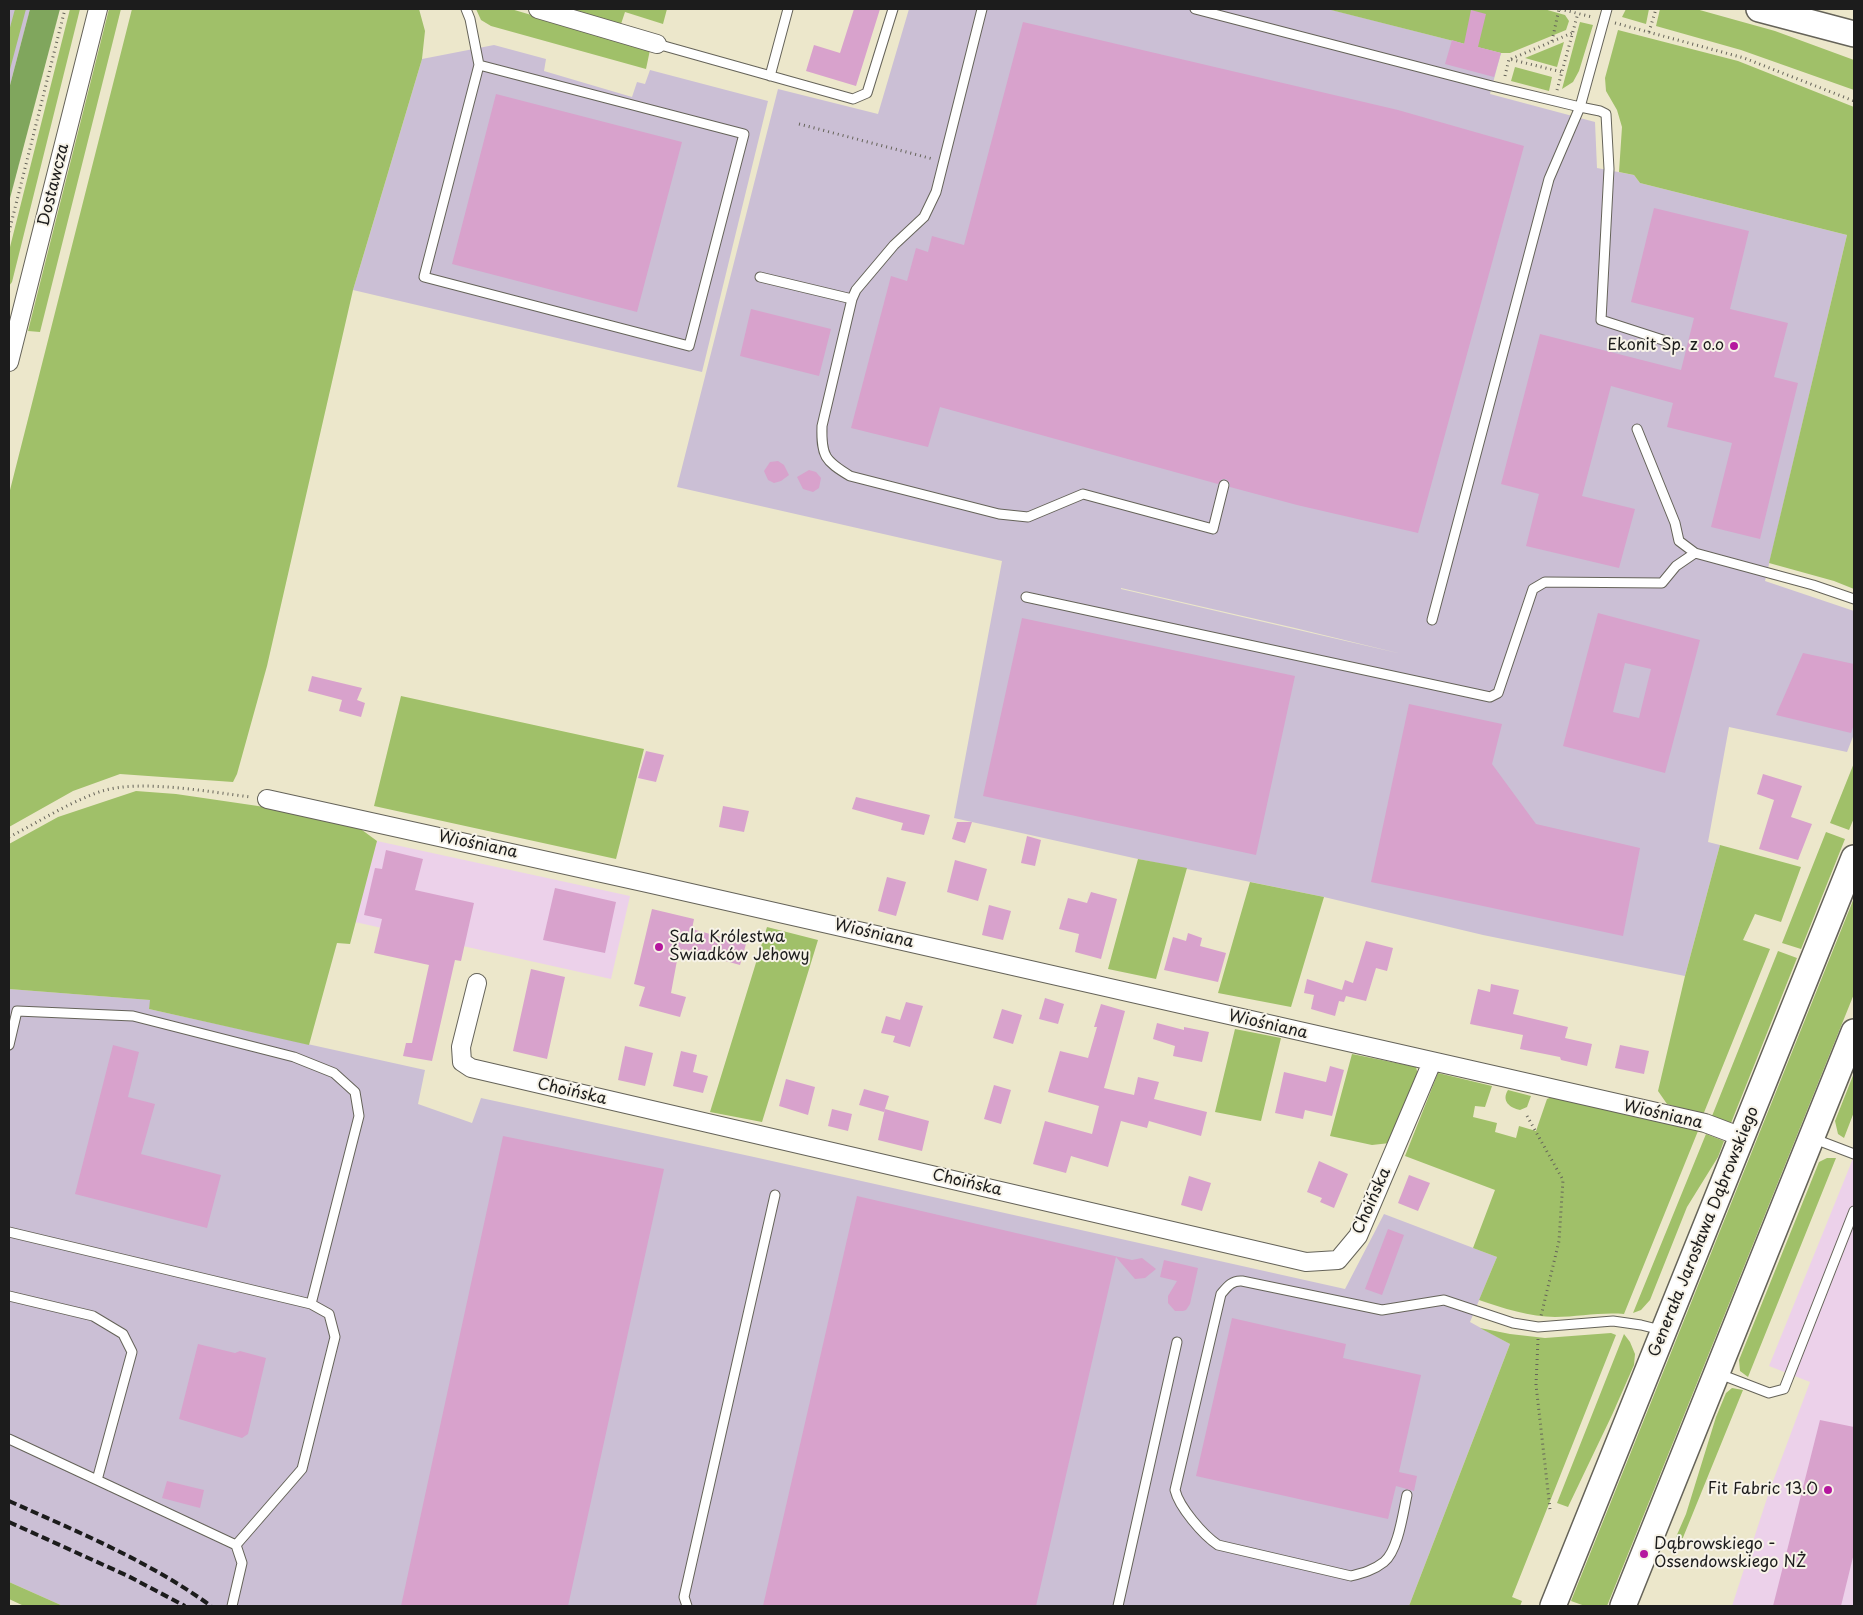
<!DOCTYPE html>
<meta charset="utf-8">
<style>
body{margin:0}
#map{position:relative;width:1863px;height:1615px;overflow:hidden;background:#ece7cb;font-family:"Playpen Sans",sans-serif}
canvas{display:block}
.frame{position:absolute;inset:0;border:10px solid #1c1c1c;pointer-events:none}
</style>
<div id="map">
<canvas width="1863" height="1615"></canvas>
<div class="frame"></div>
</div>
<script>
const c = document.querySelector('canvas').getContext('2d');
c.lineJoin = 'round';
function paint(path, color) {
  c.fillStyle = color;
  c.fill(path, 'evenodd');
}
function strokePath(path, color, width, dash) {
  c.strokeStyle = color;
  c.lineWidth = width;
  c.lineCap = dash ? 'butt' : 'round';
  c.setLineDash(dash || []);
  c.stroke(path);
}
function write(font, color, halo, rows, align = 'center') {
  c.font = font + ' "Playpen Sans",sans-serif';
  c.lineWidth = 4;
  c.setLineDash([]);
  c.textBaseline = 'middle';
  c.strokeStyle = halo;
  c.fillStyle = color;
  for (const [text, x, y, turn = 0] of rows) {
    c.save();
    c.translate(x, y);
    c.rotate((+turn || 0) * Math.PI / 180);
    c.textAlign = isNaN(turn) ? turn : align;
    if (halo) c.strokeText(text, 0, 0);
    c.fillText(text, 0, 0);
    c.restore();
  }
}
paint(new Path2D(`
 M377,841L630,896L611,979L355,922Z
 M1854,1156V1606H1732L1769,1492L1810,1382L1769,1366Z`), '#ecd1ea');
paint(new Path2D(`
 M9,9H30L9,89Z
 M909,9H1328L1501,53L1490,94L1595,122L1597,168L1634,175L1640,183L1847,235L1765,581L1854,611V734L1847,752L1729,727L1708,842L1720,845L1685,976L1483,935L1324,897L1138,859L954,818L1002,561L677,487L778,89L878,114ZM1121,588L1295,628L1402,654L1121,589Z
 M494,45L546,59L544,71L632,97L637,82L645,84L650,70L768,101L702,372L353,290L422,59Z
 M9,989L151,1000L149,1009L425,1070L418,1104L472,1123L481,1098L754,1157L1345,1289L1384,1214L1497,1257L1470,1322L1510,1344L1409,1606H63L9,1582Z`), '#cbbfd5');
paint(new Path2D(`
 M15,9H26L9,73V31Z
 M70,9H80L12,282L9,286V251Z
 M109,9H121L40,332L28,331Z
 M132,9H419L425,31L422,59L353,290L267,666L237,774L233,782L120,774L73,791L9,827V494Z
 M476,9H511L650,50L646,69L491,26L481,20Z
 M571,9H667L663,24L625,12L621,24Z
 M1327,9H1544L1565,15L1569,21L1566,30L1510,53H1501Z
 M1626,9H1649L1646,24L1622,17Z
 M1660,9H1696L1775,31L1854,60V90L1741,50L1656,26Z
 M1580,22L1593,25L1579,71L1573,82L1562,89Z
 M1618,30L1738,61L1854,107V589L1834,581L1769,563L1847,235L1640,183L1634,175L1619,172L1622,127L1617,110L1606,91L1605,78Z
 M1564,42L1557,67L1525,58Z
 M1515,67L1552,77L1549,91L1511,81Z
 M401,696L644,749L616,859L374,806Z
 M1854,763V818L1849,830L1830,823Z
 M136,791L176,794L258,806L358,827L377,841L350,944L337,943L309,1045L149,1009L150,1000L9,989V844L58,817Z
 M1826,832L1845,839L1801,949L1782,943Z
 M1720,845L1801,867L1781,922L1755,914L1743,940L1770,949L1703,1115L1667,1104L1658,1091L1685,976Z
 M1138,859L1187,868L1156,979L1108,969Z
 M1250,882L1324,897L1291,1007L1218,993Z
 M1854,898V994L1607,1606H1585L1571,1601Z
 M767,927L818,940L762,1122L710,1112Z
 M1778,951L1797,958L1731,1123L1712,1116Z
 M1235,1029L1281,1038L1261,1121L1215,1112Z
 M1352,1054L1416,1067L1419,1079L1390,1143L1372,1145L1330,1136Z
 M1438,1073L1492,1086L1485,1107L1475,1106L1473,1117L1497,1123L1495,1132L1516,1138L1519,1126L1536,1131L1547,1099L1554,1096L1698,1131L1624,1314C1600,1312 1578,1317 1555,1317C1531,1317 1502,1308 1479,1300L1497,1257L1473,1248L1495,1190L1405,1156Z
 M1854,1073V1112L1844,1138L1838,1134L1835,1121Z
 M1508,1090L1531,1096L1527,1107L1520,1110C1510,1108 1501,1101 1508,1090Z
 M1706,1134L1724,1141L1718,1157L1687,1207L1650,1300L1641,1310L1633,1313Z
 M1827,1158H1836L1748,1377L1740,1371L1739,1360L1819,1162Z
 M1480,1328L1510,1334L1545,1338L1611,1333L1616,1335L1512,1597L1522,1601L1520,1606H1409L1510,1344Z
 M1624,1334L1630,1342L1635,1354L1634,1365L1612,1415L1568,1507L1557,1503Z
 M1732,1388L1743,1390L1682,1540L1676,1537L1686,1514L1716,1417L1726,1393Z
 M9,1582L63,1606H24L9,1599Z`), '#a0c069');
paint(new Path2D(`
 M30,9H60L9,202V89Z`), '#80a65d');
paint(new Path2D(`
 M854,9H880L856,86L806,71L814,45L840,53Z
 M1471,10L1486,14L1478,47L1501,53L1494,77L1445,64L1452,40L1464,44Z
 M1023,22L1398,110L1524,146L1418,533L1297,505L1230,487V483L1226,479H1222L1218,484L940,407L928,447L851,428L891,276L907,281L916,248L928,252L932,236L964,245Z
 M496,94L682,142L637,312L452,264Z
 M1654,208L1749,231L1730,309L1788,323L1774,377L1798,383L1760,539L1711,527L1732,443L1667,427L1673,403L1611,386L1582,496L1635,509L1619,568L1526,546L1539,494L1501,484L1540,334L1681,370L1694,318L1631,302Z
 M751,309L831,329L819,376L740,356Z
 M778,461L784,465L789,475L781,481L774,483L768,480L764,471L770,462Z
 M809,470L816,472L821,478L819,488L813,492L803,489L797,477Z
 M1598,613L1700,640L1665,773L1563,746ZM1625,663L1651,669L1639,718L1613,712Z
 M1022,618L1295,676L1256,855L983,796Z
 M1803,653L1854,664V724L1851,733L1776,715Z
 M312,676L362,688L357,700L365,703L361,717L339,711L342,700L308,691Z
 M1409,704L1502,724L1492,764L1536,824L1640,848L1623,936L1371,882Z
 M646,751L664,755L656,782L638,778Z
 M1763,774L1802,786L1791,817L1812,824L1798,860L1759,849L1774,800L1757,794Z
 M856,797L930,815L924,835L901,830L903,823L852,809Z
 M723,806L749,811L744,832L719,827Z
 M957,822H972L965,843L952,839Z
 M1027,836L1041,840L1035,866L1021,863Z
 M386,850L423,859L415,890L474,903L461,961L455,960L432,1061L403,1056L406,1043H412L429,965L374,953L382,919L364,915L375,868L382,869Z
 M955,860L987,869L978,901L947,892Z
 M887,877L906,882L896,916L878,911Z
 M555,888L616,902L605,953L543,940Z
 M1091,892L1117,899L1101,959L1075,952L1079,934L1059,929L1068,898L1087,903Z
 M989,905L1011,911L1003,940L982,935Z
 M652,909L694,919L692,929L746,944L740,965L682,949L681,957L678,955L671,993L686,997L680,1017L639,1006L645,987L634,984Z
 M1188,933L1202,938L1200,946L1226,953L1218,982L1164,970L1173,937L1186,941Z
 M1366,941L1393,948L1387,971L1376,968L1366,1001L1346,996L1344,1002L1339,1001L1335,1016L1311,1009L1314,995L1304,993L1307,979L1342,990L1345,980L1353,983Z
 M531,969L565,977L547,1059L513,1051Z
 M1491,984L1519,990L1513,1014L1568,1027L1565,1038L1592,1044L1587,1066L1561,1060L1560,1057L1520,1049L1523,1035L1470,1024L1478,989L1490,992Z
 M1045,998L1064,1004L1058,1024L1039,1019Z
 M906,1002L923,1006L910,1047L893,1042L895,1036L881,1033L886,1016L900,1020Z
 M1101,1004L1125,1011L1104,1088L1134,1095L1138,1077L1159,1082L1154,1099L1207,1112L1201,1136L1149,1121L1147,1128L1121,1121L1108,1167L1071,1156L1066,1173L1033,1164L1045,1121L1092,1134L1099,1106L1048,1092L1060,1051L1088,1058L1097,1027H1094Z
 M1002,1009L1022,1015L1013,1044L993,1038Z
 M1157,1023L1184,1030V1027L1209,1032L1202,1062L1173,1056L1175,1046L1153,1039Z
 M113,1045L139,1052L128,1097L155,1104L141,1154L221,1175L207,1228L75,1194Z
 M1620,1045L1649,1051L1644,1074L1615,1068Z
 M625,1046L653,1053L645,1086L618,1080Z
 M681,1051L697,1055L693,1072L708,1076L703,1093L673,1086Z
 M1330,1066L1344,1070L1332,1116L1305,1110L1303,1119L1275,1113L1284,1072L1326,1082Z
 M786,1079L815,1087L808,1115L779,1106Z
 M994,1085L1011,1090L1001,1124L984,1119Z
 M864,1089L889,1096L884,1112L859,1105Z
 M832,1109L852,1114L848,1131L828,1126Z
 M885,1109L929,1121L922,1151L878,1140Z
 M503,1136L664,1169L568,1606H401Z
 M1319,1161L1348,1174L1334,1208L1320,1202L1322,1198L1307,1192Z
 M1409,1175L1430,1183L1418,1211L1398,1203Z
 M1189,1176L1211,1183L1202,1211L1181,1205Z
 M857,1196L1132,1260L1142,1258L1156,1269L1145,1278L1135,1279L1116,1257L1036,1606H763Z
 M1388,1229L1404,1235L1382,1295L1365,1289Z
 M1164,1260L1198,1268L1190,1304L1186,1310L1183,1311H1175L1168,1303V1296L1177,1281L1160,1277Z
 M1232,1318L1346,1344L1343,1358L1421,1375L1399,1472L1417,1476L1414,1491L1396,1486L1388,1519L1196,1476Z
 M198,1344L235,1353L240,1351L266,1358L248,1434L242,1438L179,1419Z
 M1820,1420L1854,1427V1553L1841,1606H1773Z
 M167,1481L204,1490L200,1508L162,1498Z`), '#d8a2cc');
const lane = new Path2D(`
 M466,9L470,19L479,65
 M982,9L936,192L924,217L894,245L856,290L852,299L822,426C821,456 825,461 850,476L999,514L1028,517L1083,494L1213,529L1224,485
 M1195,9L1492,86L1580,107L1607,9
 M657,44L853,99L867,93L893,9
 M479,65L744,134L689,346L424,277Z
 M770,76L788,9
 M760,277L852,299
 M1637,429L1675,523L1679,541L1695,553L1813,585L1854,599
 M1026,597L1490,697L1498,693L1533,589L1545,582L1662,583L1676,566L1695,553
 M1432,620L1549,179L1580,107L1600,111L1606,114L1609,169L1601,320L1669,342
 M9,1045L17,1011L133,1016L294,1057L334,1073L355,1092L359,1116L311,1304
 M1812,1138L1854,1154
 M9,1232L311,1304L329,1314L335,1337L302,1469L236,1545L242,1563L232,1606
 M9,1296L93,1316L123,1334L132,1352L97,1480L9,1439
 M1717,1373L1769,1393L1784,1389L1854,1211
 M97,1480L236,1545
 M1407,1495C1403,1513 1398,1551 1384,1562C1374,1570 1363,1573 1351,1576L1218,1545C1203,1535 1179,1507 1175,1490L1221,1294C1227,1287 1232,1280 1242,1281L1382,1310L1444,1300L1513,1323L1538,1327L1613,1321L1641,1325L1661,1330
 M687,1606L684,1597L775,1195
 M1118,1606L1177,1342`);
const street = new Path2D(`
 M538,9L657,44
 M9,362L98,9
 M267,799L647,883L1705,1123L1742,1137
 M477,983L461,1047L462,1062L471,1068L1306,1262L1338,1260L1358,1236L1432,1062`);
const secondary = new Path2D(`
 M1759,9L1854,34
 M1553,1606L1854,858
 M1623,1606L1854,1032`);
strokePath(lane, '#656359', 11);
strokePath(street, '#656359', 20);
strokePath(secondary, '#656359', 28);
strokePath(new Path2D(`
 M1560,9L1592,17
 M1615,23L1744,58L1854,101
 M1649,32L1656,9
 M1552,41L1559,9
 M1511,59L1572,33
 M1505,76L1509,59L1562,72
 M1557,90L1578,13
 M799,124L933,159
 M9,232L65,9
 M9,837C39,822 69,802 102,791C142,779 209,792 251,797
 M1527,1116L1563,1180L1559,1241L1541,1316
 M1538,1339L1536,1385L1550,1509`), '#656359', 3, [1, 4]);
strokePath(lane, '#fff', 9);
strokePath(street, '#fff', 18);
strokePath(secondary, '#fff', 25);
strokePath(new Path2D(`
 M9,1501C78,1532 149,1561 211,1606
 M9,1522L128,1576L185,1606`), '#1c1c1c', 4, [8, 4]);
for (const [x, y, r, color] of [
 [1734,346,5,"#b5179e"],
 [659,947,5,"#b5179e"],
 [1828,1490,5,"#b5179e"],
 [1644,1554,5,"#b5179e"]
]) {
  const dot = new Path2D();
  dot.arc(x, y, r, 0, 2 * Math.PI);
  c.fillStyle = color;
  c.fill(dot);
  strokePath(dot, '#f7f3e8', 2);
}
write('16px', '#1c1c1c', '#f7f3e8', [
 ["Dostawcza",54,185,-76],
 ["Wiośniana",478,845,12],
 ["Wiośniana",874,934,13],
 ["Wiośniana",1268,1025,13],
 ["Choińska",572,1092,13],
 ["Wiośniana",1663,1115,13],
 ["Choińska",967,1183,13],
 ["Choińska",1372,1201,-66],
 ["Generała Jarosława Dąbrowskiego",1704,1232,-68]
]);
write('16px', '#1c1c1c', '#f7f3e8', [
 ["Ekonit Sp. z o.o",1724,346],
 ["Sala Królestwa",669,938,"left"],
 ["Świadków Jehowy",669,956,"left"],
 ["Fit Fabric 13.0",1818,1490],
 ["Dąbrowskiego -",1654,1545,"left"],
 ["Ossendowskiego NŻ",1654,1563,"left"]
], 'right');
</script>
